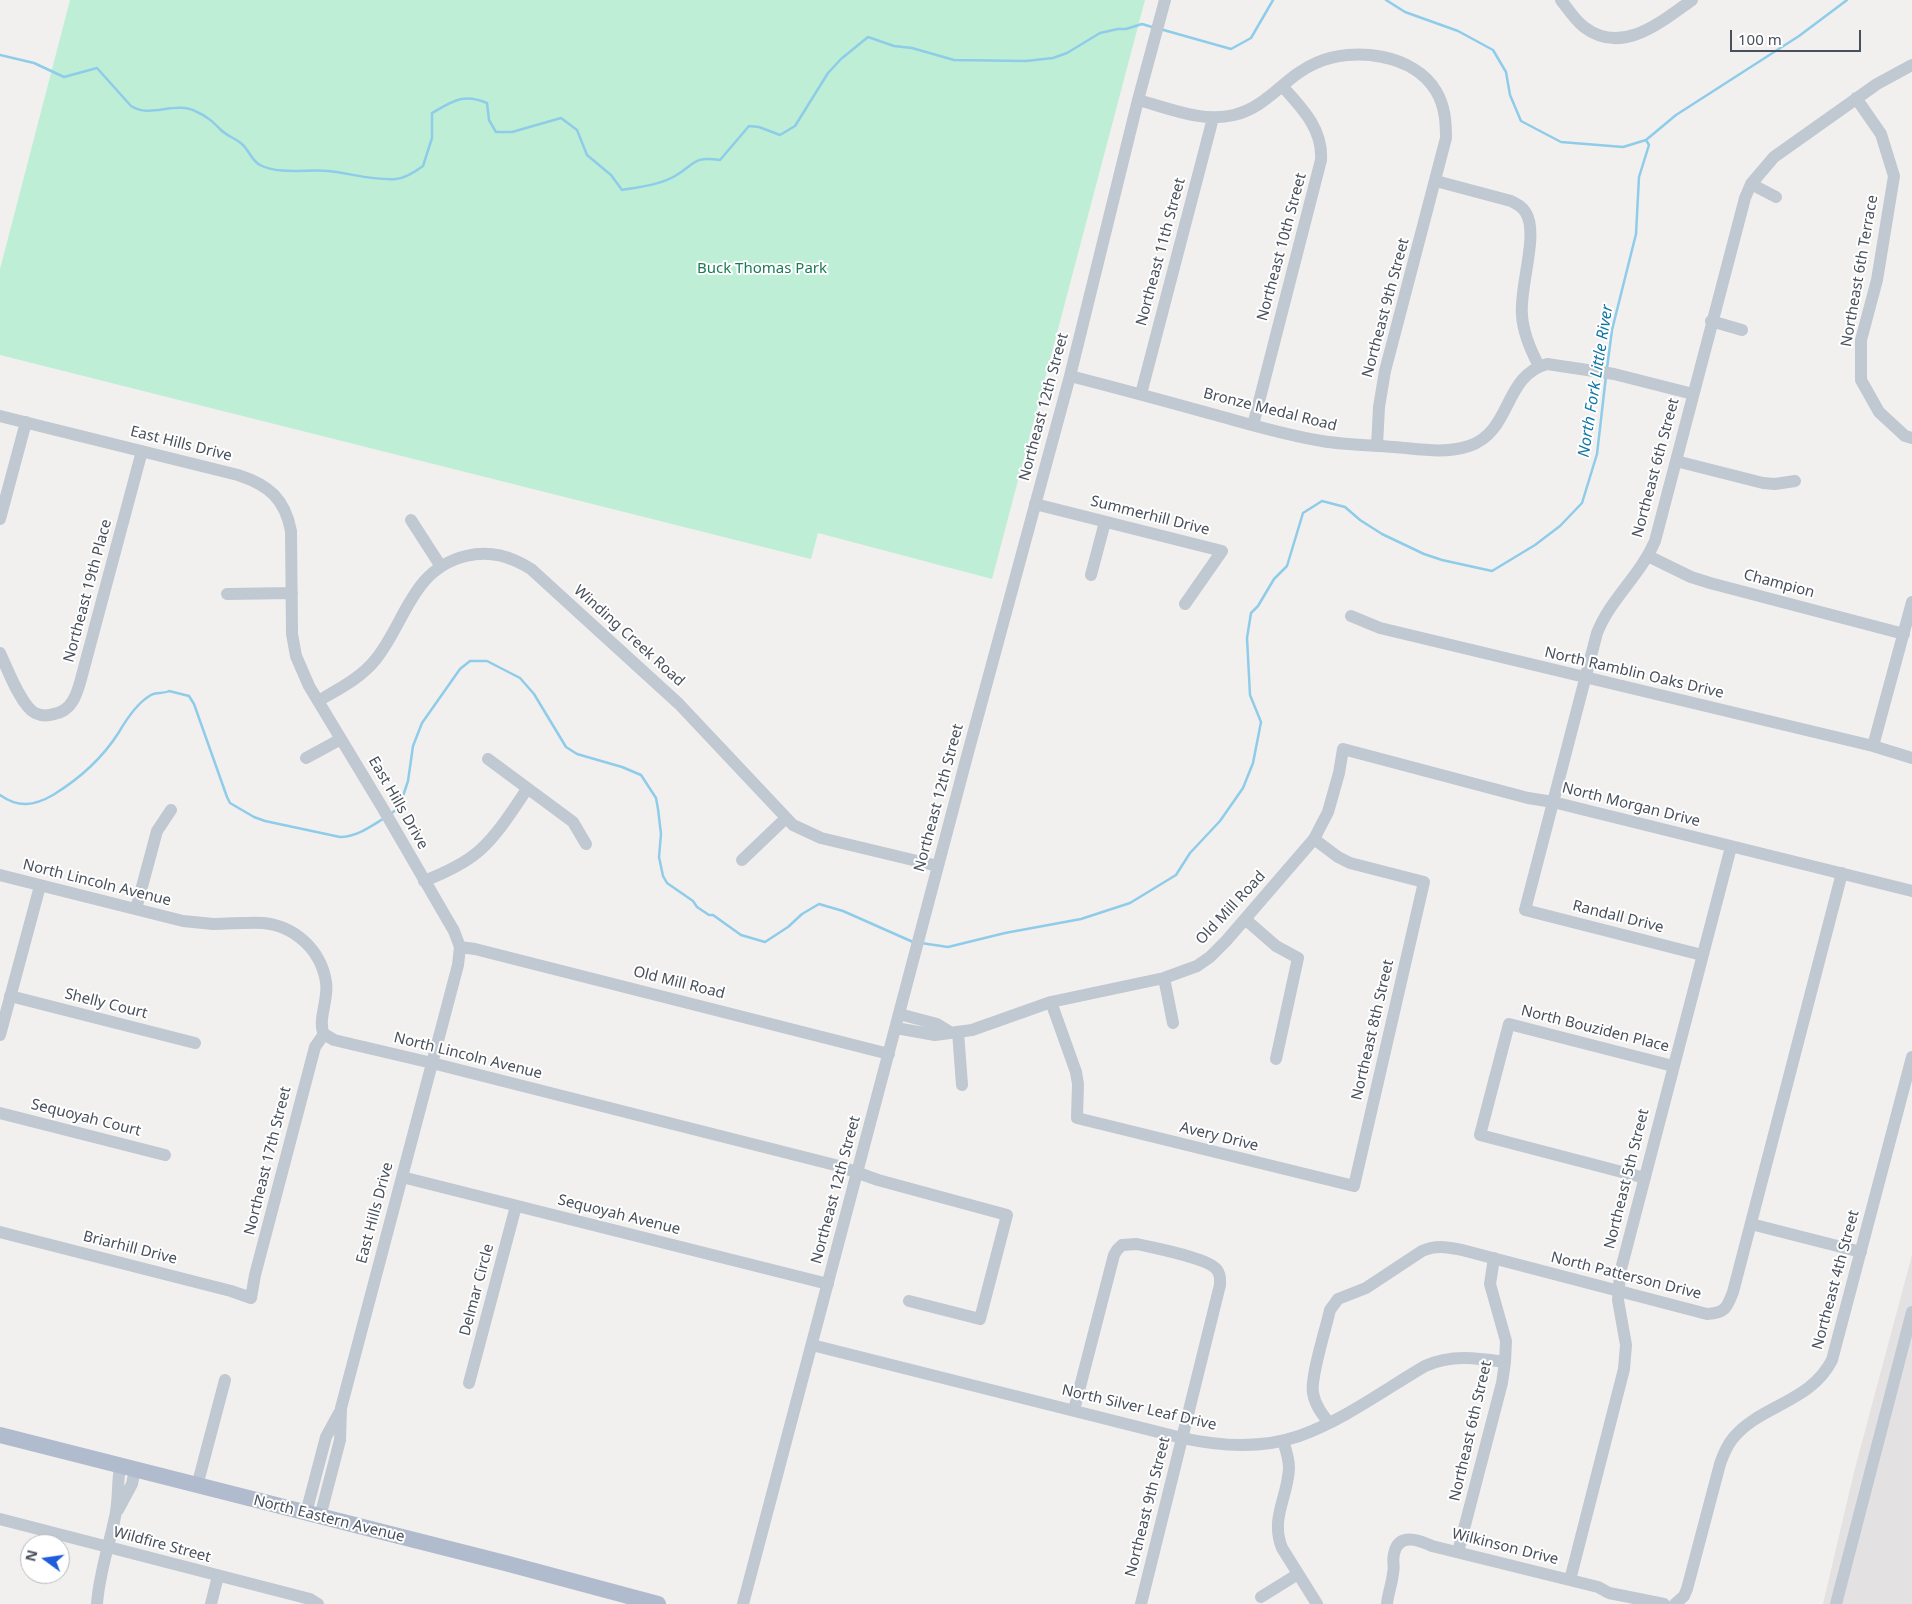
<!DOCTYPE html>
<style>
body{margin:0}
#map{position:relative;width:1912px;height:1604px;overflow:hidden;background:#f2f0ef;font-family:"Noto Sans",sans-serif}
canvas{display:block}
.north{position:absolute;left:20px;top:1534px;width:50px;height:50px;box-sizing:border-box;background:#fff;border:1px solid #b6b9be;border-radius:50%;rotate:284deg;font-size:14px;font-weight:700;line-height:20px;text-align:center;color:#48505c}
.north::after{content:'';display:block;margin:auto;width:18px;height:22px;background:#1f5ddc;clip-path:polygon(50% 0,100% 100%,50% 72%,0 100%)}
.scale{position:absolute;left:1730px;top:30px;width:131px;height:22px;box-sizing:border-box;border:2px solid #48505c;border-top:0;padding-left:6px;font-size:15px;line-height:18px;white-space:nowrap;color:#48505c;-webkit-text-stroke:4px #fff;paint-order:stroke}
</style>
<div id="map">
<canvas width="1912" height="1604"></canvas>
<div class="north">N</div>
<div class="scale">100 m</div>
</div>
<script>
const c = document.querySelector('canvas').getContext('2d');
c.lineJoin = 'round';
function paint(path, color) {
  c.fillStyle = color;
  c.fill(path, 'evenodd');
}
function strokePath(path, color, width, dash) {
  c.strokeStyle = color;
  c.lineWidth = width;
  c.lineCap = dash ? 'butt' : 'round';
  c.setLineDash(dash || []);
  c.stroke(path);
}
function write(font, color, halo, rows, align = 'center') {
  c.font = font + ' "Noto Sans",sans-serif';
  c.lineWidth = 4;
  c.setLineDash([]);
  c.textBaseline = 'middle';
  c.strokeStyle = halo;
  c.fillStyle = color;
  for (const [text, x, y, turn = 0] of rows) {
    c.save();
    c.translate(x, y);
    c.rotate((+turn || 0) * Math.PI / 180);
    c.textAlign = isNaN(turn) ? turn : align;
    if (halo) c.strokeText(text, 0, 0);
    c.fillText(text, 0, 0);
    c.restore();
  }
}
paint(new Path2D(`
 M1912,1255V1604H1823L1854,1472Z`), '#e3e1e1');
paint(new Path2D(`
 M70,0H1145L992,579L818,533L811,559L0,355V269Z`), '#bfeed6');
strokePath(new Path2D(`
 M1386,0L1405,12L1458,31L1493,50L1506,72L1510,95L1521,121L1561,142L1623,147L1646,140L1676,115L1799,36L1847,0
 M1160,29L1231,49L1251,38L1273,0
 M0,55L34,63L64,77L97,68L131,106C151,119 175,100 197,112C207,116 214,123 221,130C227,136 237,139 243,145C249,151 253,162 260,165C280,175 307,169 328,171C350,173 374,181 396,179C406,178 415,172 423,166L432,138V113C453,101 463,93 487,103L489,120L496,132H512L561,118L577,130L587,155L611,175L622,190C639,187 660,185 675,176C696,164 692,156 720,160L749,126L759,127L780,135L795,126L828,73L841,59L868,37L894,46L912,48L954,60L1026,61L1053,58L1067,53L1100,33L1118,29H1126L1142,24L1152,27
 M1607,368L1612,330L1636,234L1639,177L1649,145L1646,140
 M0,795C18,808 34,806 53,795C79,779 102,759 119,732C126,720 137,703 151,695C156,692 163,694 169,691L189,696L194,704L227,797L230,803L254,817L265,821L340,837C356,837 370,827 383,819
 M390,814L399,808L408,781L413,746L422,723L460,669L470,661H487L520,678L534,694L566,747L577,754L622,767L641,775L656,798L658,809L661,834L659,857L663,876L667,883L693,901L697,907L709,915H713L741,935L765,942L788,927L802,914L819,904L843,911L913,942
 M921,943L948,947L1005,933L1081,919L1130,903L1176,875L1190,853L1220,821L1243,788L1253,763L1261,722L1250,695L1247,638L1251,613L1258,606L1274,579L1287,566L1303,513L1322,501L1345,507L1360,520L1382,534L1424,554L1442,560L1492,571L1535,545L1560,526L1582,503L1597,454L1606,376`), '#8ecce9', 2.5);
strokePath(new Path2D(`
 M1561,0C1568,9 1575,20 1584,27C1622,56 1661,22 1692,0
 M1856,98L1881,134L1894,176L1877,280L1861,340V380L1879,412L1905,436L1912,438
 M1138,100C1169,108 1202,123 1234,115C1268,107 1285,76 1316,63C1353,46 1414,54 1436,91C1445,106 1446,122 1446,138L1385,371L1379,407L1377,446
 M1436,181L1511,201C1517,204 1523,207 1526,213C1539,235 1519,288 1522,315C1523,333 1531,351 1539,366
 M1751,184L1776,197
 M1711,321L1742,330
 M1070,376C1117,388 1165,401 1212,414C1249,424 1285,435 1322,441C1346,445 1370,445 1394,447C1419,449 1445,454 1469,446C1512,432 1503,376 1547,364L1614,374L1693,394
 M1141,394L1213,118
 M0,416L238,475C269,485 285,499 291,531L292,634L296,656L309,686L382,807L454,931L460,947L458,965L341,1408L340,1440L320,1517
 M1253,425L1321,160C1323,129 1302,108 1283,87
 M1676,461L1763,483L1775,484L1795,481
 M1035,504L1222,551L1185,604
 M0,519L26,422
 M411,520L440,565
 M1648,556L1691,577L1710,583L1904,634
 M1091,575L1105,522
 M227,594L292,593
 M1351,616L1380,628L1873,746L1912,758
 M0,653C7,668 21,706 35,713C41,716 48,716 54,714C72,711 77,694 81,679L142,451
 M318,701C339,689 361,678 376,659C406,621 412,569 466,556C490,550 510,556 531,569L679,704L793,825L821,838L938,866
 M1873,746L1912,602
 M306,758L341,739
 M488,759L573,822L586,844
 M742,860L786,818
 M0,875L183,921C193,922 203,923 213,924C230,924 247,922 263,923C295,926 321,950 326,982C329,999 317,1021 324,1034L334,1040L432,1063L839,1166L878,1180L1007,1215L980,1319L909,1301
 M424,881C442,874 464,864 479,851C498,834 513,810 527,789
 M136,909L157,831L171,810
 M1245,919L1276,946L1298,958L1276,1059
 M460,947L475,949L889,1054
 M1702,955L1525,910L1597,633C1611,598 1640,576 1655,541L1745,198L1751,184L1774,157L1877,84L1912,65
 M1164,978L1173,1023
 M10,996L195,1043
 M1051,1002L1076,1072L1078,1084L1077,1118L1354,1186L1424,882L1350,863L1338,857L1314,839
 M899,1014L937,1024L950,1032
 M896,1028L935,1035L972,1030L1051,1002L1164,978L1197,966L1210,957L1226,941L1314,839L1328,812L1339,773L1343,749L1528,798L1553,802L1912,891
 M958,1032L962,1085
 M0,1035L40,886
 M0,1113L165,1155
 M402,1177L828,1284
 M1645,1178L1480,1135L1509,1024L1673,1066
 M1751,1224L1861,1252
 M0,1232L231,1291L251,1298L255,1275L315,1047L324,1034
 M812,1345L1182,1438C1219,1446 1262,1449 1299,1436C1344,1420 1384,1390 1425,1366C1452,1354 1477,1358 1505,1362
 M469,1383L516,1206
 M1074,1410L1114,1255L1117,1250L1122,1245L1137,1244C1153,1248 1209,1258 1217,1270C1221,1275 1220,1280 1220,1285L1141,1604
 M1329,1423C1322,1414 1315,1405 1313,1393C1310,1378 1326,1328 1330,1310L1338,1299L1366,1288L1422,1251C1437,1245 1446,1247 1462,1250L1707,1314C1725,1313 1727,1308 1733,1292L1842,873
 M1283,1441C1286,1450 1289,1458 1289,1468C1288,1497 1270,1518 1282,1548L1317,1604
 M197,1486L225,1380
 M118,1510L132,1484L135,1470
 M306,1513L326,1437L339,1413
 M0,1519L310,1599L318,1604
 M1458,1552L1502,1383L1505,1362L1506,1341L1490,1284L1494,1258
 M1570,1580L1624,1369L1626,1345L1618,1300L1620,1273L1731,847
 M1261,1597L1298,1574
 M97,1604C99,1574 109,1546 115,1517C119,1500 117,1483 120,1467
 M211,1604L218,1576
 M743,1604L966,760L1070,376L1138,100L1165,0
 M1387,1604C1388,1593 1392,1584 1393,1573C1395,1567 1392,1560 1394,1554C1398,1532 1419,1540 1432,1546L1598,1587L1609,1593L1664,1604
 M1675,1604L1684,1596L1687,1589L1720,1464C1723,1455 1727,1445 1734,1437C1761,1405 1811,1402 1832,1360L1912,1057
 M1836,1604L1912,1312`), '#c0c8d1', 12);
strokePath(new Path2D(`
 M0,1435L505,1563L658,1604`), '#b0bbcd', 16);
write('15px', '#48505c', '#fff', [
 ["Northeast 10th Street",1282,247,-75],
 ["Northeast 11th Street",1161,252,-75],
 ["Northeast 6th Terrace",1860,271,-80],
 ["Northeast 9th Street",1386,308,-75],
 ["Northeast 12th Street",1044,407,-75],
 ["Bronze Medal Road",1270,410,14],
 ["East Hills Drive",181,444,14],
 ["Northeast 6th Street",1656,468,-75],
 ["Summerhill Drive",1150,516,14],
 ["Champion",1779,584,15],
 ["Northeast 19th Place",88,591,-75],
 ["Winding Creek Road",629,636,42],
 ["North Ramblin Oaks Drive",1634,673,13],
 ["Northeast 12th Street",939,798,-75],
 ["East Hills Drive",398,803,60],
 ["North Morgan Drive",1631,805,14],
 ["North Lincoln Avenue",97,883,14],
 ["Old Mill Road",1231,908,-47],
 ["Randall Drive",1618,917,14],
 ["Old Mill Road",679,983,14],
 ["Shelly Court",106,1004,14],
 ["North Bouziden Place",1595,1029,14],
 ["Northeast 8th Street",1373,1030,-77],
 ["North Lincoln Avenue",468,1056,14],
 ["Sequoyah Court",86,1118,14],
 ["Avery Drive",1219,1137,14],
 ["Northeast 17th Street",268,1161,-76],
 ["Northeast 5th Street",1627,1179,-76],
 ["Northeast 12th Street",836,1190,-75],
 ["East Hills Drive",375,1213,-75],
 ["Sequoyah Avenue",619,1215,14],
 ["Briarhill Drive",130,1248,14],
 ["North Patterson Drive",1626,1276,14],
 ["Northeast 4th Street",1836,1280,-75],
 ["Delmar Circle",477,1290,-75],
 ["North Silver Leaf Drive",1139,1408,13],
 ["Northeast 6th Street",1471,1431,-77],
 ["Northeast 9th Street",1148,1507,-76],
 ["North Eastern Avenue",329,1519,14],
 ["Wildfire Street",162,1545,15],
 ["Wilkinson Drive",1505,1547,14]
]);
write('15px', '#1a7c56', '#fff', [
 ["Buck Thomas Park",762,269]
]);
write('italic 16px', '#1177a6', '#fff', [
 ["North Fork Little River",1596,381,-81]
]);
</script>
